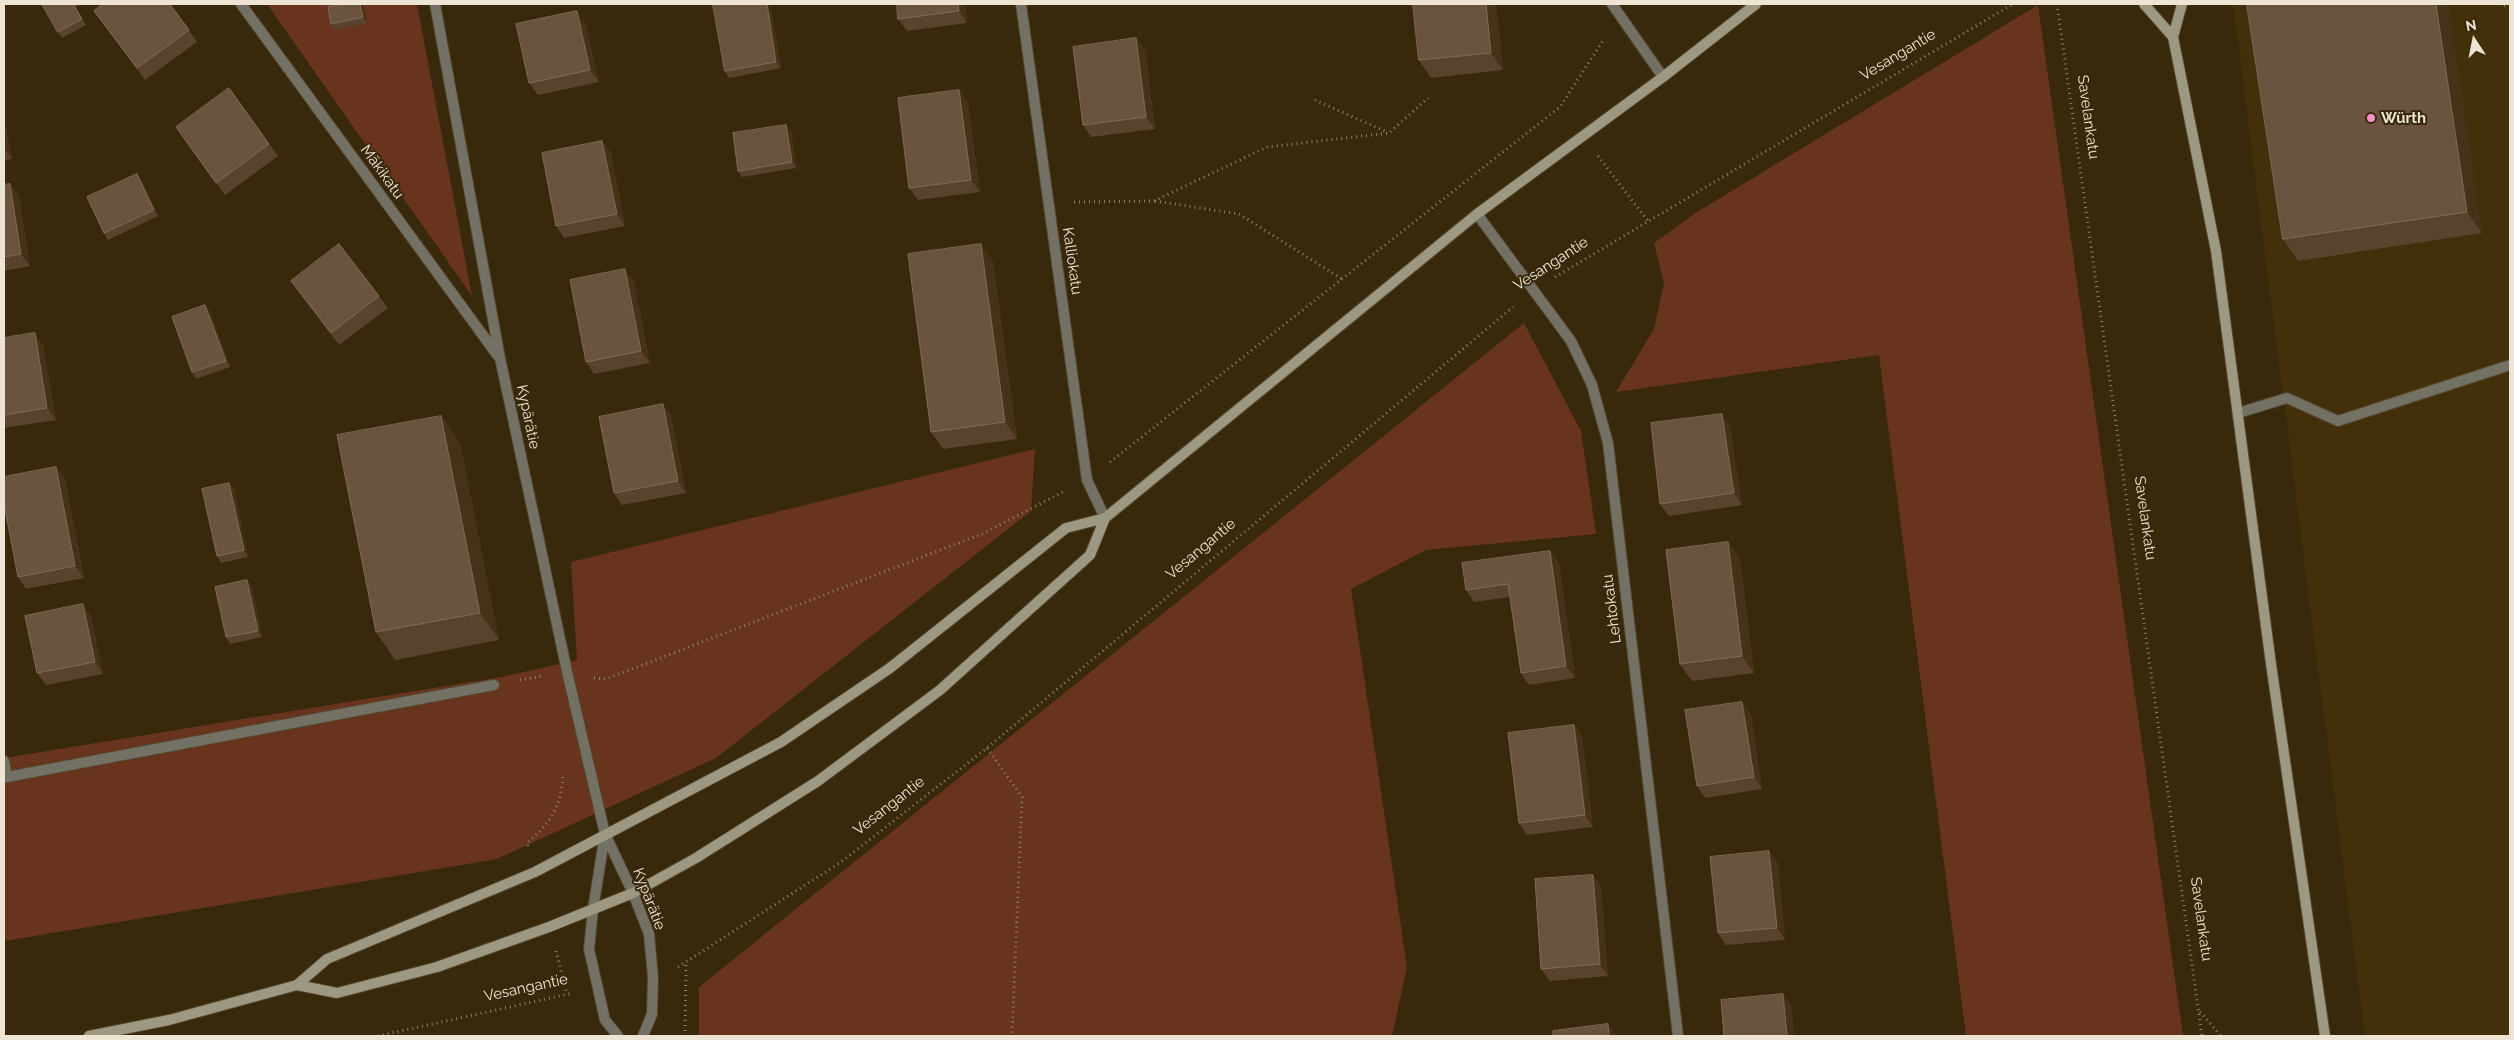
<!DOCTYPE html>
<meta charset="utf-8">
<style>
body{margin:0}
#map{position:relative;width:2514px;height:1040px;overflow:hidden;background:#38280c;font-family:Raleway,sans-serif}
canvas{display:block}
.frame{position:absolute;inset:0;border:5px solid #eee4d4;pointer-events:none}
.north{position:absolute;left:2449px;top:15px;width:50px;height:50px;-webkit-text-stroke:4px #38280c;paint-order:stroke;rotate:349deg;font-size:14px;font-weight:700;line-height:20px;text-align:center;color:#eee4d4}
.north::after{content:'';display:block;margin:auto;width:18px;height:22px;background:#eee4d4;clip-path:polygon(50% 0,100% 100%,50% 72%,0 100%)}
</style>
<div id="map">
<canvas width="2514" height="1040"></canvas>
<div class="frame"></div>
<div class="north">N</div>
</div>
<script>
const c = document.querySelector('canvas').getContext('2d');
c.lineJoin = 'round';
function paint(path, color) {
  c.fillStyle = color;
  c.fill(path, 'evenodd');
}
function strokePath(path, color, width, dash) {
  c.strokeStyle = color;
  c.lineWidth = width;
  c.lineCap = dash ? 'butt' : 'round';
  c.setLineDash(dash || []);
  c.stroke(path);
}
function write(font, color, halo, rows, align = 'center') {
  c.font = font + ' Raleway,sans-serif';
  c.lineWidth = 4;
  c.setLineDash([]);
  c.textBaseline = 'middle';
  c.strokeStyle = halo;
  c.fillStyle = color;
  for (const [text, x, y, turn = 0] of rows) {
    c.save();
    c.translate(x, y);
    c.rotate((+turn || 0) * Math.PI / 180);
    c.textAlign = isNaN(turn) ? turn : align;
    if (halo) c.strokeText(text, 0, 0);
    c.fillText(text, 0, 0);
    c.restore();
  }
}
paint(new Path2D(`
 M2233,4H2510V1036H2365Z`), '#43300b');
paint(new Path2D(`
 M267,4H417L472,296Z
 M2038,5L2183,1036H1966L1879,355L1616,392L1654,329L1664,283L1654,243L1697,212Z
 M1524,323L1581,431L1596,534L1426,550L1351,589L1407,967L1392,1036H699V987Z
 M1035,449L1031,511L716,758L497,859L4,941V758L501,677L577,660L571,562Z`), '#68341e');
const service = new Path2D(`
 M2238,413L2287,398L2338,421L2510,365
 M7,777L494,685`);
const minor = new Path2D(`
 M241,4L498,356
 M435,4L500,358L568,676L605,834
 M1021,4L1087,480L1105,518
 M1612,4L1663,77
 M1477,214L1571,341L1592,385L1608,443L1678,1036
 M4,761L7,777`);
const tertiary = new Path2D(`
 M605,834L633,893L649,934L653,977L652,1014L643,1036
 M605,834L593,909L589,949L605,1020L618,1036`);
const secondary = new Path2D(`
 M2144,4L2173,37
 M2182,4L2173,37L2216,251L2271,664L2325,1036
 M297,985L337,993L437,967L549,927L633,893L696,858L818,781L940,690L1090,555L1105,518
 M89,1036L169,1020L297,985L327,959L535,872L781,742L890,668L1066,528L1105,518L1477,214L1663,77L1756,4`);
strokePath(service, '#55462c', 12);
strokePath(minor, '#55462c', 12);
strokePath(tertiary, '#55462c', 12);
strokePath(secondary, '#55462c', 12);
strokePath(new Path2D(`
 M2057,4L2202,1036
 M2504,6L2508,4
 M1315,100L1387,132
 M1598,156L1648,221
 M1155,201L1239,214L1342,279
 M1074,202L1154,201L1267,147L1389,133L1428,98
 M1555,277L2013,4
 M1110,462L1560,107L1604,39
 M594,678L606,679L982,534L1063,492
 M520,680L543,676
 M987,748L1022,797L1012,1036
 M528,846L527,843C550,823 560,809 563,777
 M556,951L567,994
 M678,967L841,862L987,748L1513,307
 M2200,1012L2221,1036
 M378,1036L573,993
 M685,1036L686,964`), '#8e816b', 3, [1, 4]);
strokePath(service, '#737163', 10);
strokePath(minor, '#737163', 10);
strokePath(tertiary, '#737163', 10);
strokePath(secondary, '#9c9881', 10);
paint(new Path2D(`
 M42,4H82L76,7L86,25L62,38L58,32Z
 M713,4H770L781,68L729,78L725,71Z
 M965,4L967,23L907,31L898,19Z
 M1413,4H1496L1503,70L1431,78L1419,60Z
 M2247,4H2448L2482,233L2298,261L2283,239Z
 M364,7L367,23L335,30L331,24Z
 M94,11L189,30L197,42L145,80Z
 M585,23L599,82L538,95L529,83Z
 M1136,38L1145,50L1155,129L1091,137L1083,125Z
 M229,88L278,156L225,195L184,139Z
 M959,90L968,102L980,192L918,200L909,188Z
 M4,119L12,159L4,161Z
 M786,125L791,131L796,168L742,177L738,171Z
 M602,141L611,153L625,226L564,238L556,226Z
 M141,180L158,216L108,240L104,233Z
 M10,184L19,196L30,266L4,271V185Z
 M993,261L1017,439L943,449L931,432Z
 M291,281L379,296L388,308L339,345Z
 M634,281L650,363L594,374L586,362Z
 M210,311L230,367L196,379L192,372Z
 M4,338L43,345L56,420L4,428Z
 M663,404L671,416L686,493L622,505L614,493Z
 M441,416L460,443L499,640L395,660L376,632Z
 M1730,426L1742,505L1669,516L1660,504Z
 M56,467L65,479L84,578L26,589L18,577Z
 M229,483L234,489L248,557L221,563L217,556Z
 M1728,542L1740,559L1754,673L1692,681L1680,664Z
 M1550,551L1559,563L1575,678L1529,685L1521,673L1510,597L1474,602L1466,590Z
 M247,580L252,587L262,637L230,644L226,637Z
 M91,616L103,674L46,685L37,673Z
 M1751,714L1762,789L1705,798L1697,786Z
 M1574,725L1582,737L1593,827L1527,835L1519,823Z
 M1778,863L1785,940L1726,945L1718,933Z
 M1593,875L1601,887L1608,976L1550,981L1541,969Z`), '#5a432e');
paint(new Path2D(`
 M73,4L76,7L86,25L82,19Z
 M360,4H361L364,7L367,23L363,17Z
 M767,4H770L781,68L776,62Z
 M958,4H965L967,23L959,11Z
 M1486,4H1496L1503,70L1491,53Z
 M2436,4H2448L2482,233L2467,212Z
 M577,11L585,23L599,82L590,70Z
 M1136,38L1145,50L1155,129L1146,117Z
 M959,90L968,102L980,192L971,180Z
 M4,119L12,159L4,148Z
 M786,125L791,131L796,168L792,162Z
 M602,141L611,153L625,226L617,214Z
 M137,174L141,180L158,216L154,210Z
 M10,184L19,196L30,266L21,254Z
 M981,244L993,261L1017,439L1005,422Z
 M625,269L634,281L650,363L641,351Z
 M205,305L210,311L230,367L226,361Z
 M35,333L43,345L56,420L47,408Z
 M663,404L671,416L686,493L678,481Z
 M1722,414L1730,426L1742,505L1734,493Z
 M441,416L460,443L499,640L480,613Z
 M56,467L65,479L84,578L75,566Z
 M229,483L234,489L248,557L244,550Z
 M1728,542L1740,559L1754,673L1742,656Z
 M1550,551L1559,563L1575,678L1566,666Z
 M247,580L252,587L262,637L258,631Z
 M83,604L91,616L103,674L95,662Z
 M1742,702L1751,714L1762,789L1754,777Z
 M1574,725L1582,737L1593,827L1585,815Z
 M1769,851L1778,863L1785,940L1777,928Z
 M1593,875L1601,887L1608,976L1600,964Z
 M1783,994L1792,1006L1794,1036H1787Z
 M1608,1024L1616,1036H1609Z`), '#463119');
const building = new Path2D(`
 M42,4H73L82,19L58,32Z
 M103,4H170L189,30L137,68L94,11Z
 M344,4H360L363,17L331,24L328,7Z
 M713,4H767L776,62L725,71Z
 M897,4H958L959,11L898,19Z
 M1413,4H1486L1491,53L1419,60Z
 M2247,4H2436L2467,212L2283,239Z
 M577,11L590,70L529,83L516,24Z
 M1136,38L1146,117L1083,125L1073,47Z
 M229,88L269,144L216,183L176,127Z
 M959,90L971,180L909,188L898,98Z
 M786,125L792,162L738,171L733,133Z
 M602,141L617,214L556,226L542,153Z
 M137,174L154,210L104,233L87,197Z
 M10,184L21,254L4,257V185Z
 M339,244L379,296L331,333L291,281Z
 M981,244L1005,422L931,432L908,254Z
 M625,269L641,351L586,362L570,280Z
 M205,305L226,361L192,372L172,317Z
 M35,333L47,408L4,415V338Z
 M663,404L678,481L614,493L599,417Z
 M1722,414L1734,493L1660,504L1651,423Z
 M441,416L480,613L376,632L337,435Z
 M56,467L75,566L18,577L4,504V477Z
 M229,483L244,550L217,556L202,489Z
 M1728,542L1742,656L1680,664L1666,550Z
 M1550,551L1566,666L1521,673L1508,584L1466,590L1462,563Z
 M247,580L258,631L226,637L215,587Z
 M83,604L95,662L37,673L25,616Z
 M1742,702L1754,777L1697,786L1685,710Z
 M1574,725L1585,815L1519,823L1508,733Z
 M1769,851L1777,928L1718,933L1710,857Z
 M1593,875L1600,964L1541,969L1535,879Z
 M1783,994L1787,1036H1724L1721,1000Z
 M1608,1024L1609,1036H1553V1031Z`);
paint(building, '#6a5440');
strokePath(building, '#7f6b57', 1);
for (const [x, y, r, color] of [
 [2371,118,5,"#f98fc9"]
]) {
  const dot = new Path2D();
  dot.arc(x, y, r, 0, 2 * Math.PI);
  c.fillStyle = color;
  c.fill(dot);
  strokePath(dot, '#38280c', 2);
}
write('15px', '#eee4d4', '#38280c', [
 ["Vesangantie",1898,55,-31],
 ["Savelankatu",2088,117,82],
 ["Mäkikatu",382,172,54],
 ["Kalliokatu",1072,261,82],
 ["Vesangantie",1551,264,-33],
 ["Kypärätie",528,417,78],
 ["Savelankatu",2145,518,82],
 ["Vesangantie",1201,549,-40],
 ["Lehtokatu",1612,609,-97],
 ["Vesangantie",889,806,-38],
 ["Kypärätie",649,899,69],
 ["Savelankatu",2201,919,82],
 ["Vesangantie",526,988,-12]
]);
write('bold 15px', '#eee4d4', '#38280c', [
 ["Würth",2381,118]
], 'left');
</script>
